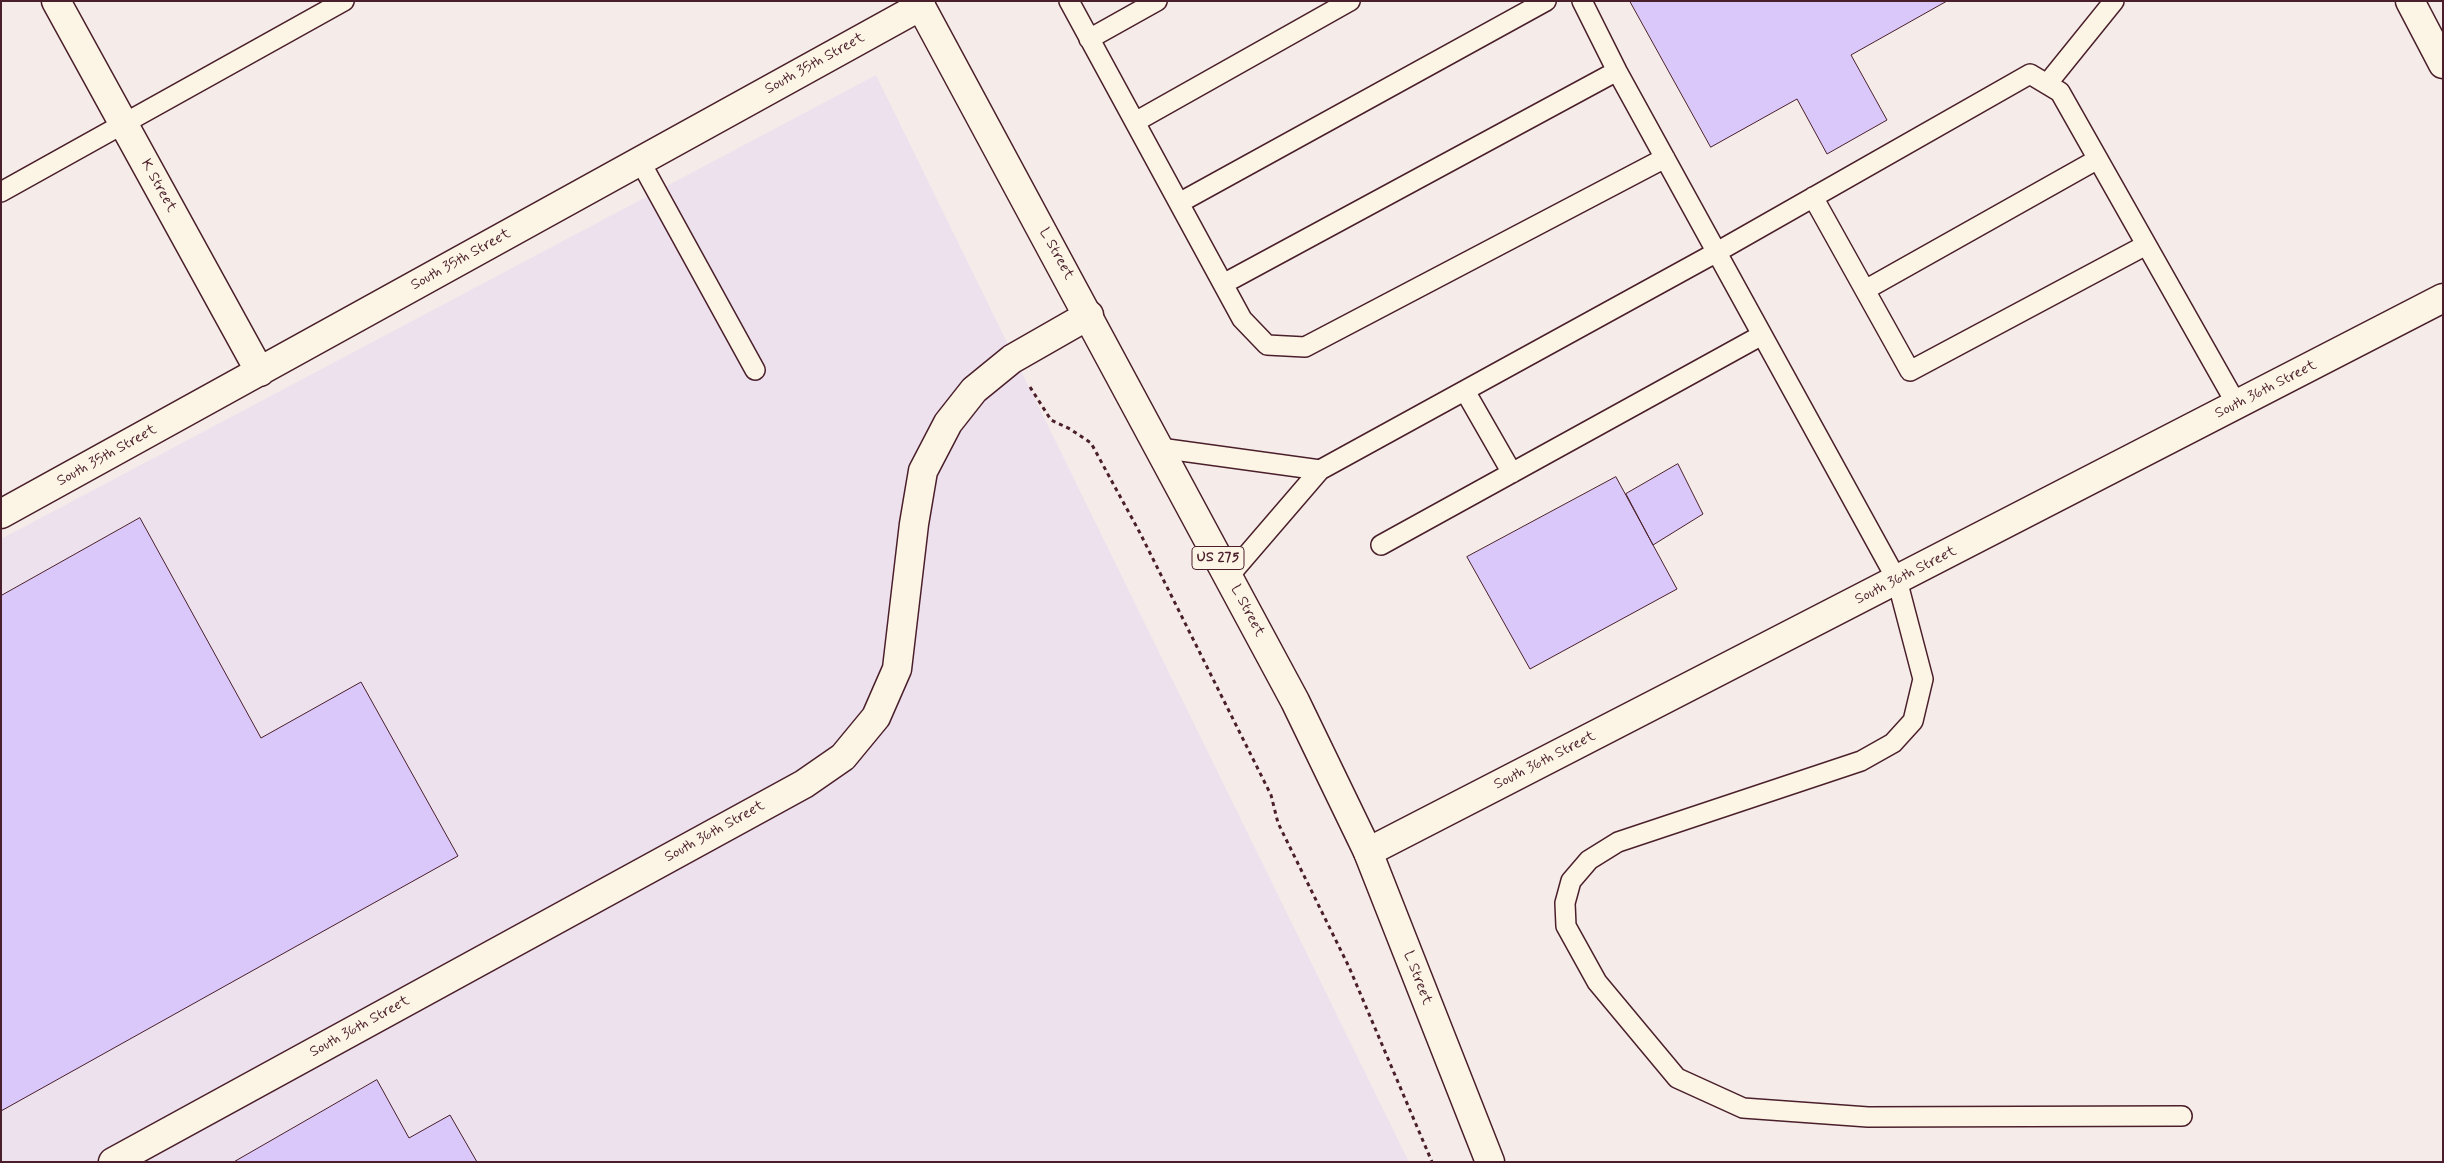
<!DOCTYPE html>
<style>
body{margin:0}
#map{position:relative;width:2444px;height:1163px;overflow:hidden;background:#f5ece9;font-family:Mynerve,sans-serif}
canvas{display:block}
.frame{position:absolute;inset:0;border:2px solid #4a1f2b;pointer-events:none}
</style>
<div id="map">
<canvas width="2444" height="1163"></canvas>
<div class="frame"></div>
</div>
<script>
const c = document.querySelector('canvas').getContext('2d');
c.lineJoin = 'round';
function paint(path, color) {
  c.fillStyle = color;
  c.fill(path, 'evenodd');
}
function strokePath(path, color, width, dash) {
  c.strokeStyle = color;
  c.lineWidth = width;
  c.lineCap = dash ? 'butt' : 'round';
  c.setLineDash(dash || []);
  c.stroke(path);
}
function write(font, color, halo, rows, align = 'center') {
  c.font = font + ' Mynerve,sans-serif';
  c.lineWidth = 4;
  c.setLineDash([]);
  c.textBaseline = 'middle';
  c.strokeStyle = halo;
  c.fillStyle = color;
  for (const [text, x, y, turn = 0] of rows) {
    c.save();
    c.translate(x, y);
    c.rotate((+turn || 0) * Math.PI / 180);
    c.textAlign = isNaN(turn) ? turn : align;
    if (halo) c.strokeText(text, 0, 0);
    c.fillText(text, 0, 0);
    c.restore();
  }
}
paint(new Path2D(`
 M876,75L1409,1162H1V539Z`), '#ede1ee');
const building = new Path2D(`
 M1630,1H1947L1851,55L1887,120L1827,154L1797,99L1711,147Z
 M1678,464L1703,514L1653,545L1626,494Z
 M1616,477L1677,589L1530,669L1467,557Z
 M140,518L261,738L361,682L458,856L1,1111V596Z
 M377,1080L409,1138L450,1115L477,1162H234Z`);
paint(building, '#dbc8fa');
strokePath(building, '#4a1f2b', 1);
const lane = new Path2D(`
 M1069,1L1242,319L1267,345L1305,347L1665,158
 M1582,1L1617,71L1897,580L1923,679L1913,721L1893,743L1861,761L1618,842L1589,860L1571,881L1565,903L1566,926L1597,982L1677,1078L1743,1108L1868,1117L2182,1116
 M1089,39L1157,1
 M2047,84L2114,1
 M1135,122L1350,1
 M640,161L755,370
 M1,192L344,1
 M1813,197L1910,371L2146,245
 M1179,203L1546,1
 M1223,284L1617,71
 M1865,290L2098,159
 M1465,391L1512,473
 M1160,448L1320,470L1228,577
 M1320,470L1717,252L2030,74L2060,92L2237,405
 M1381,545L1762,335`);
const street = new Path2D(`
 M56,1L260,372
 M1,514L921,6`);
const secondary = new Path2D(`
 M2410,1L2443,64
 M1368,852L2443,298
 M113,1162L804,784L843,757L876,717L897,669L914,524L923,471L948,423L974,390L1012,359L1089,315`);
const primary = new Path2D(`
 M918,1L1295,701L1368,852L1490,1162`);
strokePath(lane, '#4a1f2b', 22);
strokePath(street, '#4a1f2b', 31);
strokePath(secondary, '#4a1f2b', 31);
strokePath(primary, '#4a1f2b', 31);
strokePath(new Path2D(`
 M1030,387L1051,420L1070,429L1091,443L1140,533L1271,795L1278,823L1349,967L1432,1162`), '#4a1f2b', 3, [4, 4]);
strokePath(lane, '#fcf5e5', 19);
strokePath(street, '#fcf5e5', 28);
strokePath(secondary, '#fcf5e5', 28);
strokePath(primary, '#fcf5e5', 28);
for (const [x, y, w] of [
 [1218,558,52]
]) {
  const box = new Path2D();
  box.roundRect(x - w / 2, y - 11.5, w, 23, 4);
  c.fillStyle = '#fcf5e5';
  c.fill(box);
  strokePath(box, '#4a1f2b', 1);
}
write('bold 14px', '#4a1f2b', null, [
 ["US 275",1218,558]
]);
write('15px', '#4a1f2b', '#fcf5e5', [
 ["South 35th Street",815,64,-29],
 ["K Street",158,186,61],
 ["L Street",1056,254,61],
 ["South 35th Street",461,260,-29],
 ["South 36th Street",2266,390,-27],
 ["South 35th Street",107,456,-29],
 ["South 36th Street",1906,576,-27],
 ["L Street",1247,611,62],
 ["South 36th Street",1545,761,-27],
 ["South 36th Street",715,832,-29],
 ["L Street",1417,978,69],
 ["South 36th Street",360,1027,-29]
]);
</script>
